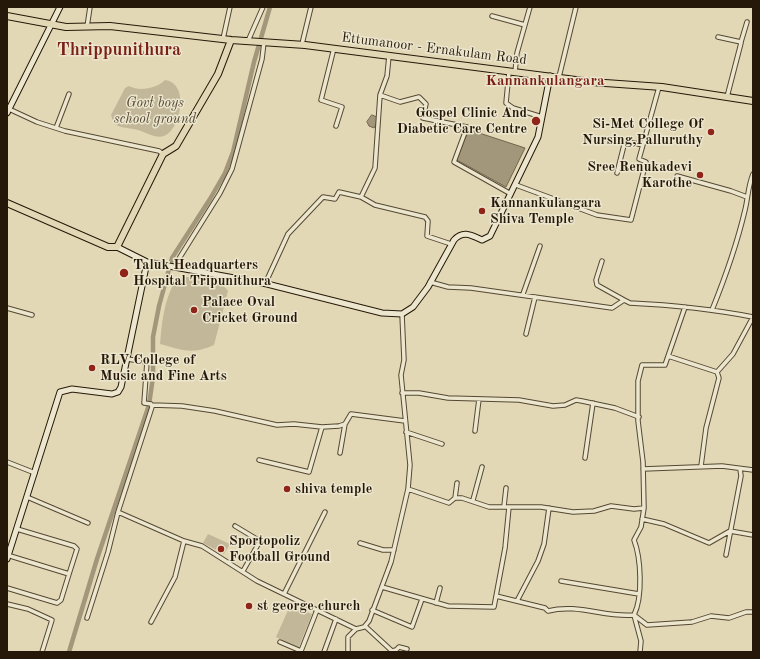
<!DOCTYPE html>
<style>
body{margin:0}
#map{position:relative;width:760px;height:659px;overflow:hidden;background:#e2d8b5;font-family:"Old Standard TT",serif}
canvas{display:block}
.frame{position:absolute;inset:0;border:8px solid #261808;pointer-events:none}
</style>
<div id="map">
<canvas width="760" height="659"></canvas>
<div class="frame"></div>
</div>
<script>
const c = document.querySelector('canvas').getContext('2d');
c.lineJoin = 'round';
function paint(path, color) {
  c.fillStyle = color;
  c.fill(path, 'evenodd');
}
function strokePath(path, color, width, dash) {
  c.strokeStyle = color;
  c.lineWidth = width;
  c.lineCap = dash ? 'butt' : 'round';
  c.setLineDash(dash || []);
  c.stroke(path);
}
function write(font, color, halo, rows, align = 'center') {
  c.font = font + ' "Old Standard TT",serif';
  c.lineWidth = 3;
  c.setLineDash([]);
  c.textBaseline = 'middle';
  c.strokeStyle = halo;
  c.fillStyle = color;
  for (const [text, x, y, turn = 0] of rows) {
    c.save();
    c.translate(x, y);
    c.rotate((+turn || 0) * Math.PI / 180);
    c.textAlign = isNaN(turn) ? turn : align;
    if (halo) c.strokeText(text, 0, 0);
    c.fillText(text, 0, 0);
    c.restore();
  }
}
paint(new Path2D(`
 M165,80C190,83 181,130 164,136C156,139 145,132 138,130C130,128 120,128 114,124L111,115L125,88L129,86C140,92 157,88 165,80Z
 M186,277C201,279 219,278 228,291L214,345C191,355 183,350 160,344C162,322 164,299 176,280Z
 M208,534L230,544L224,554L203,543Z
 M290,606L312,614L298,649L276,637Z`), '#c2b798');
const water = new Path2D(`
 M372,115L377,117V122L374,128L369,126L367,122Z
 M470,130L525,148L506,187L455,159Z`);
paint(water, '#a2977a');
strokePath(water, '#70644c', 1);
strokePath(new Path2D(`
 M69,652L97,559L149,405L153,377V337L159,306L168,273L172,258L210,199L225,173L233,152L254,62L270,7`), '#a2977a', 4.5);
const minor = new Path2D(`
 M492,16L525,25
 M87,27L90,7
 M718,37L741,42V43L727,97
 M223,39L230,7
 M248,41L263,7
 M741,42L747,22
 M302,44L311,7
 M334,48L321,100L342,107L336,126
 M389,56L387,76L380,95L400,102L419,97L426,104L423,118L467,127L454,162L511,194
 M509,72L506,103L513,108L542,117
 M515,72L517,53L530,7
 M559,77L576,7
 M9,109L37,122L65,131L159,151L163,154
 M56,128L69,94
 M617,173L625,141L643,145
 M677,176L731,191L747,197
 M516,185L597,215L631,220L646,162L639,159L659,87
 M361,197L375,205L425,217L428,221L427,236L451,244
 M602,261L596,280L597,285L624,300
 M176,267L180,257L220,193L232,169L262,59L264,42
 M430,282L448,287L471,288L612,308L624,300L630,303C672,305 712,309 753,317
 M265,284L288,234L323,197L335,199L339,192L361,197L375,168L380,95
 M523,294L540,246
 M7,308L32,315
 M712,310C725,278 737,244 745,210C748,198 748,186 753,174
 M402,314L404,360L401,375L410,465L408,489L449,503L455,498H462L489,507H541L573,512L594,511L611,506L634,509L644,508
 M526,334L535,297
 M668,356L717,372
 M127,359L147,362L144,403L151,404L152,407L118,512L184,541L202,546L257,581L356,629
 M402,393H419L448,398L519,400L553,406L565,405L576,400L582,401L615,408L639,417
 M152,405L182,406L215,411L277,425L294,424L322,427L339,426L345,424L351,414L405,421
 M475,431L479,399
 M406,432L442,444
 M340,453L345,424
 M585,458L593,403
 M259,460L309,472L322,427
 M7,462L35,473
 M701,466L706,428L719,378L717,372L733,354L753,317
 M643,469L722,466L753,470
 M27,497L88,523
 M455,498L457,483
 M473,500L482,467
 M504,506L506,488
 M642,519L664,524L709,543L730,531L753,535
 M235,526L260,541L243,571
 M360,543L383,550H394
 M7,555L69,574L77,549L74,546L17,529
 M726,555L741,476L740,469
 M561,581L639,594
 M382,587L448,606L494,607L505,548L509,507
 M7,588L57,603L61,600L69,574
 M284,594L325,512
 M496,596L545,608L548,611C578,603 605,618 634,615C643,597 641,558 634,540L641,527L644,508L643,462L638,421V381L642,365H665L685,307
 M517,601L538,561L544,544L549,508
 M436,603L440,588
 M7,604L28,609L52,620L42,652
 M372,610L412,627L422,599
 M634,615L647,625L692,622L711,616L729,618L746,612H753
 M634,615L641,641L640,652
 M87,618L108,552L118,512
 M151,622L175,577L184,541
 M365,626L392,651L396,650L399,647L407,649
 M280,642L301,651L317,610
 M324,652L336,619
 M348,652V637L356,629L364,627L369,621L391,562L408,489`);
const secondary = new Path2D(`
 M7,113L60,7
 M117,247L147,262L267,284L382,313L402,314L413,307L428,287L454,240C463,230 471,235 482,240L490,236L538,137L550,76
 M7,559L60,392L72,389L112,394L118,392L121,387L147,262`);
const primary = new Path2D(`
 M7,16L66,27L110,26L231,40L305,45L591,82L662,87L753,101
 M7,203L108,247H117L163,154L176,146L218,74L231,40`);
strokePath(minor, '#554833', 5.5);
strokePath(secondary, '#261808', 7);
strokePath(primary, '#261808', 8);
strokePath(minor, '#ece6cf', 3.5);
strokePath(secondary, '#ece6cf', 5);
strokePath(primary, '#e2d8b5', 6);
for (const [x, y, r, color] of [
 [536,121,5,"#8f2418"],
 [711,132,4,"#8f2418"],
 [700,175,4,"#8f2418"],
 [482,211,4,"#8f2418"],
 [124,273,5,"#8f2418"],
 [194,310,4,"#8f2418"],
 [92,368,4,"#8f2418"],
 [287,489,4,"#8f2418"],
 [221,549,4,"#8f2418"],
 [249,606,4,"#8f2418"]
]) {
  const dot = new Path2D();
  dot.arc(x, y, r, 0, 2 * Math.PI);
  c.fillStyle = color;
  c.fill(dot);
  strokePath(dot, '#ece6cf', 1.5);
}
write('14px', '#261808', '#ece6cf', [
 ["Ettumanoor - Ernakulam Road",434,49,7]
]);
write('italic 14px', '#554833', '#ece6cf', [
 ["Govt boys",155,103],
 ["school ground",155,119]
]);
write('bold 14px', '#261808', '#ece6cf', [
 ["Gospel Clinic And",527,113,"right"],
 ["Diabetic Care Centre",527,129,"right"],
 ["Si-Met College Of",703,124,"right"],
 ["Nursing,Palluruthy",703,140,"right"],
 ["Sree Renukadevi",692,167,"right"],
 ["Karothe",692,183,"right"],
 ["Kannankulangara",490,203],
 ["Shiva Temple",490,219],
 ["Taluk Headquarters",133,265],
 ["Hospital Tripunithura",133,281],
 ["Palace Oval",202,302],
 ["Cricket Ground",202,318],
 ["RLV College of",100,360],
 ["Music and Fine Arts",100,376],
 ["shiva temple",295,489],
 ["Sportopoliz",229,541],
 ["Football Ground",229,557],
 ["st george church",257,606]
], 'left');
write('bold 15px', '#7a1f14', '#ece6cf', [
 ["Kannankulangara",545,81]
]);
write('bold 18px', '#7a1f14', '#ece6cf', [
 ["Thrippunithura",119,50]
]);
</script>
